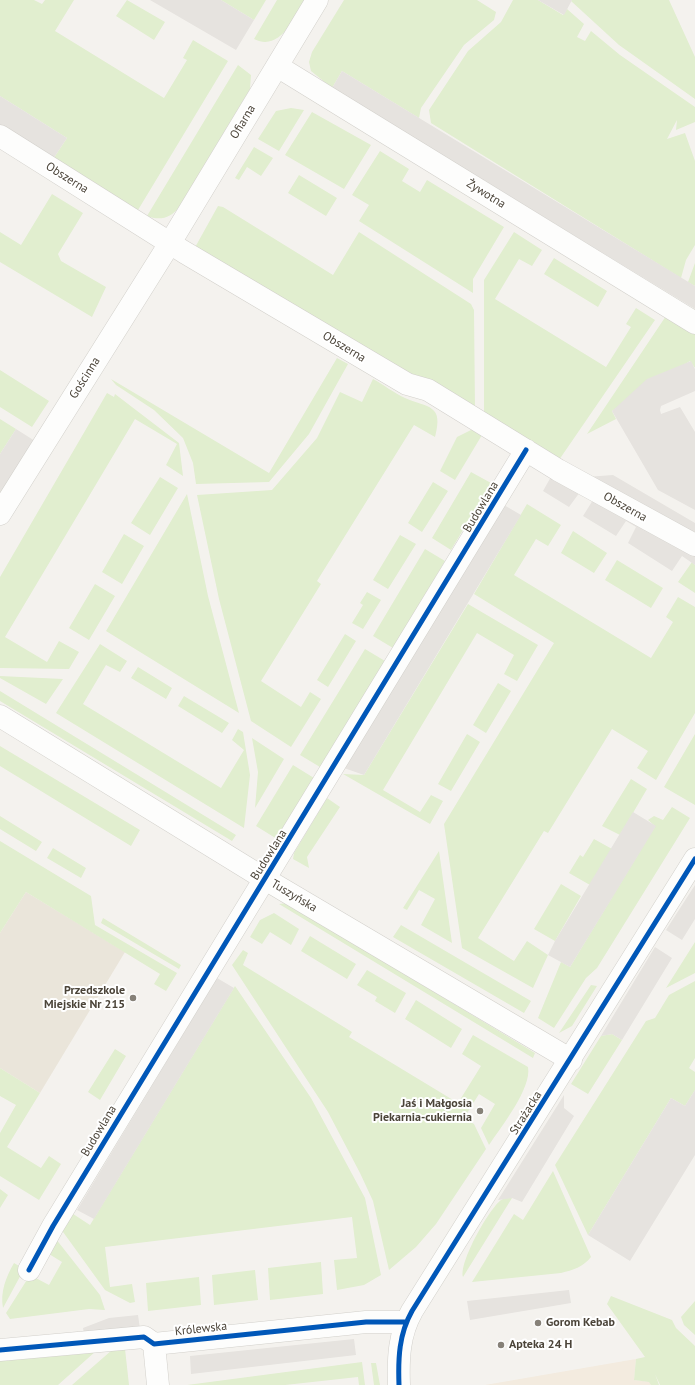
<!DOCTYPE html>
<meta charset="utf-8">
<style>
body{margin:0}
canvas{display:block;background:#f4f2ee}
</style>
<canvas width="695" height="1385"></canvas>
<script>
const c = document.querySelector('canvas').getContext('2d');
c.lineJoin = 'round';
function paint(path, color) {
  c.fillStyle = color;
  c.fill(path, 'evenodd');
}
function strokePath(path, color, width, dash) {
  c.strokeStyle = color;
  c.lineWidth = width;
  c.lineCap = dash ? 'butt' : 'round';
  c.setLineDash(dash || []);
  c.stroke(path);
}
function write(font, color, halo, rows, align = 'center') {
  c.font = font + ' "PT Sans",sans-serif';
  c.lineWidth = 4;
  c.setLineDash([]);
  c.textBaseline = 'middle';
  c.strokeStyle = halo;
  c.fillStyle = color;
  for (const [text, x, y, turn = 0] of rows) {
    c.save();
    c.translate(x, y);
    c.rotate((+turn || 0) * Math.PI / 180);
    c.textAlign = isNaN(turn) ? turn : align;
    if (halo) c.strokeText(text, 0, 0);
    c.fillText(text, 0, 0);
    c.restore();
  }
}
paint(new Path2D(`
 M636,1359L634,1380L650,1382L651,1385H485Z`), '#f3ebdf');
paint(new Path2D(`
 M26,892L125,952L40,1093L0,1068V933Z`), '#eae5da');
paint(new Path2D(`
 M0,0H34L42,4L45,0H74L55,31L164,98L187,60L183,58L193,40L228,61L138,210L53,159L67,138L0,96Z
 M127,0L165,22L154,40L116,16Z
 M221,0H266L254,20Z
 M277,0H305C294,18 280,52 254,39Z
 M344,0H477L496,12L494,20L464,45L421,108L419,118L342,71L332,88L311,71L309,62L312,52Z
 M513,0H538L563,15L567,9L584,24L577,37L585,41L591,31L620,55L695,107V122L676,130L677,120L667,139L685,133L695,161V245L686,260L681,278L431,123L429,110L468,51L501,22Z
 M572,0H669L695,57V99L619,45L571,1Z
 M238,65L251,75L250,89L179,207C171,218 160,221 147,216Z
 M291,108L304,110L279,151L258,139L276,111Z
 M312,112L371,145L344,189L285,155Z
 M254,147L273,158L261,176L247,167L239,180L235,178Z
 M380,151L409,169L402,181L420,192L427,180L504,227L473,279V293L359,221L369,205L352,195Z
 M299,175L337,198L326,216L288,193Z
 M52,194L83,213L58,254L61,261L106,287L92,317L0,262V232L21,245Z
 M218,206L223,207L333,275L359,232L471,304L474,310L475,410L409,378L193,251Z
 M514,232L542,250L532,266L519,259L495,299L606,367L631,327L626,324L636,308L655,320L559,460L484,415V280Z
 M554,258L607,291L598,307L544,274Z
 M695,263V286L688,282Z
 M666,316L695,334V368L690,361L612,411L616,419L587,434Z
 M337,358L348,364L309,434L269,482L196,484L193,463L183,438L154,410L116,385L111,379L269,473Z
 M0,370L49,401L32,427L0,407Z
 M373,379C384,385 394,393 405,398C428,408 444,404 435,437L414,425L317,581L321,584L261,681L301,707L310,692L321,699L291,747L251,721L219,599L197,495L272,490L317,438L340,392L362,402Z
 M107,393L114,397L115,394L179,443L183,476L166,465L177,444L135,419L5,637L47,662L59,641L79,652L69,669L0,668V577Z
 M0,419L16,429L0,454Z
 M473,429L482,435L455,480L440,471L457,437Z
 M471,472L491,483L451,550L432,538Z
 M160,477L178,488L150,535L131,523Z
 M433,482L448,491L422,532L408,523Z
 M187,494L208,596L239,713L106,631Z
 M527,504L561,525L548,546L536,539L514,575L651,658L673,622L666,617L678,597L695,607V713L656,780L637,768L648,751L612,729L548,833L544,831L478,938L514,961L527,941L548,955L533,988L462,948L444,824L554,643L474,594Z
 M573,531L607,553L594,573L561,553Z
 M124,534L144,546L122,584L102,572Z
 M400,535L416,544L388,589L373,580Z
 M425,549L445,561L393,648L373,636Z
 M617,560L663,588L651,608L605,580Z
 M692,562L695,565V593L678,582Z
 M95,584L115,596L89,640L69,628Z
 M367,592L381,600L363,629L352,623L363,605L360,603Z
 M468,604L538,645L517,681L504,674L514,655L477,633L383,790L420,812L431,795L443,801L430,824L343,774L364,775Z
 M345,634L356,641L328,687L317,680Z
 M100,644L127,661L120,672L106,665L83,704L221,788L244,750L232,740L238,729L243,732L250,775L244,828L56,713Z
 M365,649L385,661L320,767L300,755Z
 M138,667L172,688L166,699L131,678Z
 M0,676L63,679L46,704L0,678Z
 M498,683L511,691L486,733L473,725Z
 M0,691L236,835L232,841L0,701Z
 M184,696L229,723L222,733L178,706Z
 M467,734L480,742L451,791L438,784Z
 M695,734V805L664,787Z
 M252,738L284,759L255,808L258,772Z
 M0,746L140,830L131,846L0,766Z
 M293,765L314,778L277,839L256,826Z
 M631,779L647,789L620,835L602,826Z
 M327,798L340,807L307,857L309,868L293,859L294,853Z
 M672,807L690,818L597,968L586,978L554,1028L538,1018L561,962L570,967L655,826L648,820L654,816L663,820Z
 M0,816L42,842L36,851L0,829Z
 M594,839L612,849L590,885L569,873L580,855L583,857Z
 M0,841L91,896L95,925L177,973L166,991L154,984L160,974L26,892L0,933Z
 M53,848L86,868L81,878L47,858Z
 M439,851L452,943L421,925L435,899L419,890L407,910L403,908Z
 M561,884L581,896L555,941L534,929Z
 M287,903L535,1053L533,1058L279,904Z
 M274,913L299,929L291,945L270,932L262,944L250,937L260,920Z
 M103,918L181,965L179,969L101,923Z
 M401,925L531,1001L524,1013L393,937Z
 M310,936L356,964L347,979L301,951Z
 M695,942V973L666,988Z
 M243,950L248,953L243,965L352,1032L349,1037L458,1103L481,1066L462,1054L473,1035L528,1067C532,1088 501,1127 489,1145L481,1128L495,1104L479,1094L464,1118L474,1124L486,1149L436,1224L416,1247L389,1270L373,1201L360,1173L328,1112L232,965Z
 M367,970L406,993L395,1013L375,1001L377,997L357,985Z
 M695,981V1058L689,1068L695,1072V1090L685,1106L671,1098L588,1235L555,1165L646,1021L655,1018L669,995Z
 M591,985L597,986L572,1026L559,1033Z
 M235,986L311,1098L365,1198L381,1275L364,1285L337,1290L334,1260L357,1258L352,1217L105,1247L110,1287L132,1284L135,1302L130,1303L105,1290L58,1225L67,1210L90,1225Z
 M416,1000L462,1029L451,1048L405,1019Z
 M612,1034L622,1040L588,1094L571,1084L601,1036Z
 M115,1049L126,1056L100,1100L88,1092Z
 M0,1068L40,1093L7,1147L41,1168L49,1156L61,1164L39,1200L0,1176V1133L16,1105L0,1096Z
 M553,1171L591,1257C583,1267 573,1270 561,1273L472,1282L514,1214L523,1220Z
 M0,1189L8,1195L0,1208Z
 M512,1198L463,1277C459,1262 489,1209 501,1200C504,1198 508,1198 512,1198Z
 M52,1234L100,1295L105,1310L89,1309L10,1319L6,1313L30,1275L49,1285L62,1262L49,1254Z
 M321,1262L323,1294L270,1300L268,1268Z
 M14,1263L24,1269L3,1308C0,1292 6,1277 14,1263Z
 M255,1270L258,1300L214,1305L212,1275Z
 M199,1277L201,1305L148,1311L146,1283Z
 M611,1296L672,1320L676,1328L695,1346V1385H660L655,1374L659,1385H651L649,1382L634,1380L636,1359L645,1357L607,1304Z
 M695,1301V1335L684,1325L681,1317Z
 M125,1349L129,1385H72L112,1350Z
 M96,1351L58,1385H0V1361Z
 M362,1362L365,1385H359L358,1377L285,1385H187Z
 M371,1363H376L380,1385H374Z`), '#e1eecf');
paint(new Path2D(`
 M150,0H221L254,20L236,50Z
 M538,0H572L564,15Z
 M342,71L695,286V309L332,88Z
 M0,96L67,138L53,159L0,126Z
 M691,361L695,369V391L661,406L660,410L661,414L680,407L695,432V510L658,490L612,411L647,379Z
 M16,429L35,441L0,498V454Z
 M552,475L586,477L613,475L695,523V565L682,556L672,571L628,543L636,527L626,521L616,536L583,516L593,500L580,492L569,507L543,491Z
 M504,505L521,515L364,775L344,768Z
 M633,812L656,826L570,967L548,955L555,941Z
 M695,885V919L682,940L666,930Z
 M655,947L672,958L622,1040L612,1034L601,1036Z
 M217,978L234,988L94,1219L77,1210Z
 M695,1090V1155L630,1261L588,1235L671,1098L685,1106Z
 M564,1095V1108L574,1116L522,1202L512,1198L498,1200Z
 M569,1290L571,1303L470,1320L467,1301Z
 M138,1315L140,1329L84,1334L83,1328L109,1318Z
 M354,1339L356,1355L191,1374L190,1356Z`), '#e6e3df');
const minor = new Path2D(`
 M277,66L695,323
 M0,136L184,252L407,384L428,390L558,470L695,545
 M0,514L170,243L317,0
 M0,716L265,879L571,1060
 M29,1270L53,1226L526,450
 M154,1344L158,1385
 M0,1350L144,1337L154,1344L366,1322H406`);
const tertiary = new Path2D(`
 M399,1385C398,1358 399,1334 412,1311L695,859`);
strokePath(minor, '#d2d0cb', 23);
strokePath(tertiary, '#d2d0cb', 23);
strokePath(minor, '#fdfdfc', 22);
strokePath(tertiary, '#fdfdfc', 22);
strokePath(new Path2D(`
 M29,1270L53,1226L526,450
 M0,1350L144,1337L154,1344L366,1322H406
 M399,1385C398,1358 399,1334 412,1311L695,859`), '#0057b8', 5);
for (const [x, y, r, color] of [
 [133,998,4,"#868178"],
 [480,1111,4,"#868178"],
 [538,1323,4,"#868178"],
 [501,1345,4,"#868178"]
]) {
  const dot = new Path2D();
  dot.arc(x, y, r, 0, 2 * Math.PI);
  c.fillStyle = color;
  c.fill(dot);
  strokePath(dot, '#fff', 1.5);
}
write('12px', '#4b4439', '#fff', [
 ["Ofiarna",243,122,-59],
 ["Obszerna",67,178,32],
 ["Żywotna",486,194,32],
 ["Obszerna",344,347,31],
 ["Gościnna",85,378,-58],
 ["Budowlana",481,507,-59],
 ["Obszerna",625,507,29],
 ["Budowlana",269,855,-58],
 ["Tuszyńska",294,896,31],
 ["Strażacka",526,1113,-58],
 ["Budowlana",99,1131,-59],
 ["Królewska",201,1329,-6]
]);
write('bold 12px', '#4b4439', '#fff', [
 ["Przedszkole",125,991],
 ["Miejskie Nr 215",125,1005],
 ["Jaś i Małgosia",472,1104],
 ["Piekarnia-cukiernia",472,1118],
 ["Gorom Kebab",546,1323,"left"],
 ["Apteka 24 H",509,1345,"left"]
], 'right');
</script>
